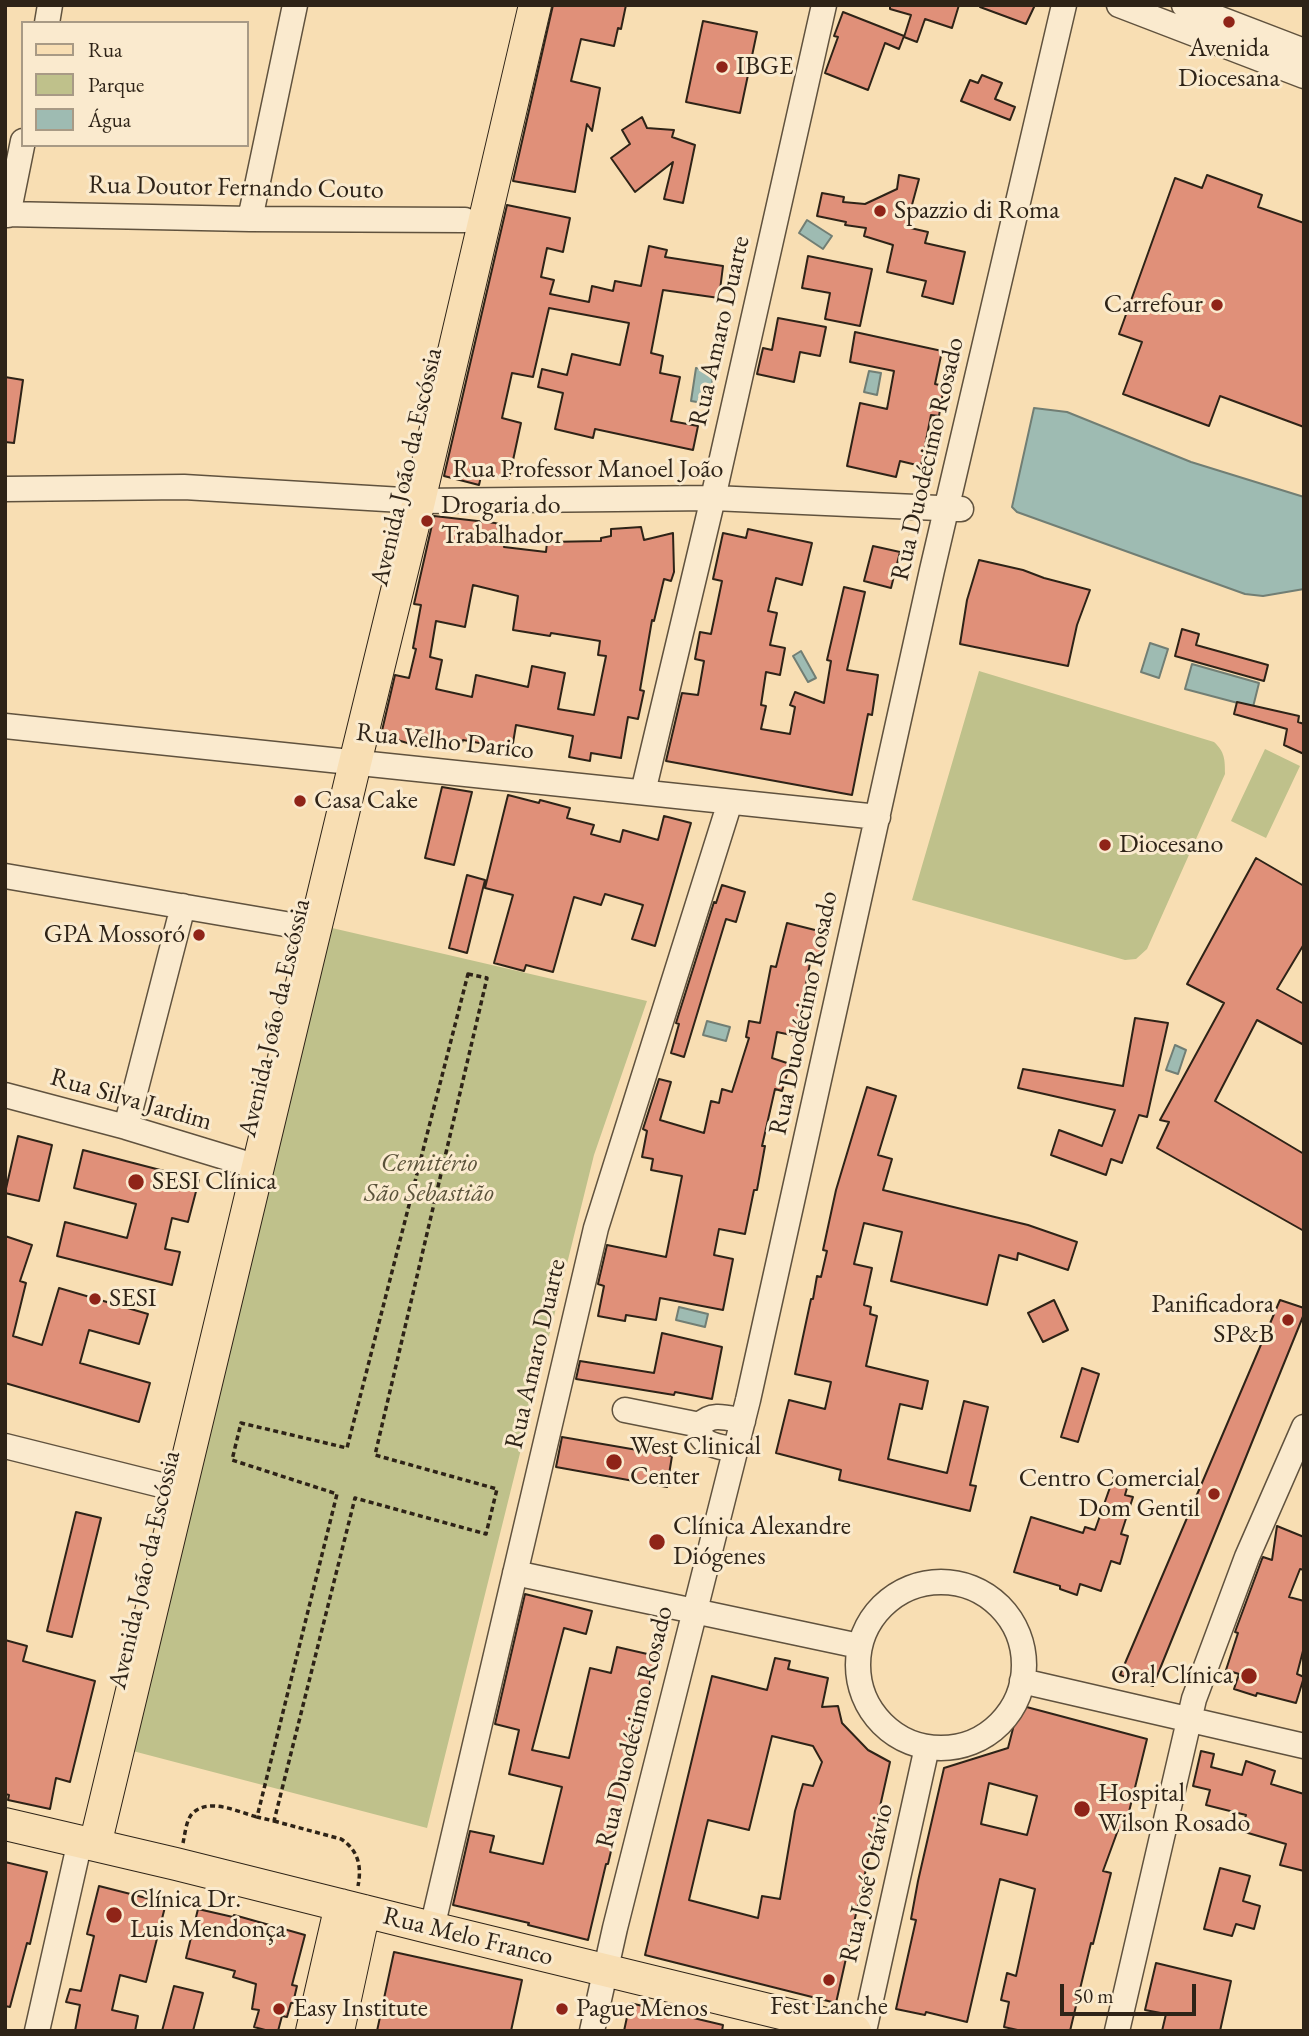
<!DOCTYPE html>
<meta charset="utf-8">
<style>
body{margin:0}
#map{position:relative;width:1309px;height:2036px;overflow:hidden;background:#f8deb3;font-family:"EB Garamond",serif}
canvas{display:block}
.frame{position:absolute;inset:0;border:7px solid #2e2317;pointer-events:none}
.legend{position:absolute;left:21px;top:21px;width:228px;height:126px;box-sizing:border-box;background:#faeace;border:2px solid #a89a85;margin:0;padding:9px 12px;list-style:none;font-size:21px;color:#2e2317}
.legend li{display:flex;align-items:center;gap:14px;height:35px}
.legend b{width:35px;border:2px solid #a89a85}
.scale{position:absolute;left:1060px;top:1984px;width:136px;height:32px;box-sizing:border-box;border:4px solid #2e2317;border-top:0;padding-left:9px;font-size:21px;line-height:24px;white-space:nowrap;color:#2e2317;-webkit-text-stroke:5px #faeace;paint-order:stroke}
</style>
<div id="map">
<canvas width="1309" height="2036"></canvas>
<div class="frame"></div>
<ul class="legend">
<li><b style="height:9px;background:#f8deb3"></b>Rua</li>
<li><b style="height:19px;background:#bfc18b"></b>Parque</li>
<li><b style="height:19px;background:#9ebbb2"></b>Água</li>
</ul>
<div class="scale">50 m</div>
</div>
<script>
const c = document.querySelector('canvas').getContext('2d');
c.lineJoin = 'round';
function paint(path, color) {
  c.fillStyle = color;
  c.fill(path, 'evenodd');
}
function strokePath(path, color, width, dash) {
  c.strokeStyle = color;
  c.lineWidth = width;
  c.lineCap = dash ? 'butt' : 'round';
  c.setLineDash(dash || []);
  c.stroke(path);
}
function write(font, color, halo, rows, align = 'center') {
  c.font = font + ' "EB Garamond",serif';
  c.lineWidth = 6;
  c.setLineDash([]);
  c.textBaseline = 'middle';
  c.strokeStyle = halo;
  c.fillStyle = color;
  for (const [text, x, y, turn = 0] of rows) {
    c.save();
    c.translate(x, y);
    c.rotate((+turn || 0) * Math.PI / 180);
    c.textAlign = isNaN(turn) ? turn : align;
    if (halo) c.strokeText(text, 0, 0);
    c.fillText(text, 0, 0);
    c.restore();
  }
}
paint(new Path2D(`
 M979,671L1214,742C1225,752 1225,760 1225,774L1147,949L1136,959L1125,960L912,900Z
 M1265,749L1300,766L1266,838L1231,821Z
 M332,928L647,1001L594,1155L427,1828L129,1750Z`), '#bfc18b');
const water = new Path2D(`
 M807,220L832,236L823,249L799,233Z
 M696,368L714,371L709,404L691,401Z
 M869,371L881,373L877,395L864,392Z
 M1034,408L1067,412L1191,462L1304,497V589L1263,596L1245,594L1017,512L1012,507Z
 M1150,643L1168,649L1159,678L1141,672Z
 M801,651L816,678L808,682L793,656Z
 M1192,664L1259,683L1253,707L1185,689Z
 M707,1021L730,1027L726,1041L703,1035Z
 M1175,1045L1186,1050L1178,1074L1166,1070Z
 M679,1307L708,1314L705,1327L676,1320Z`);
paint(water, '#9ebbb2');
strokePath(water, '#717e74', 2);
const building = new Path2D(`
 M553,5H626L621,29L618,28L614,46L581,39L571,81L600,88L592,131L587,124L575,192L513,181Z
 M890,5H959L952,28L925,19L917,42L904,37L911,15L890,9Z
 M980,5H1035L1026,24L980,7Z
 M843,12L904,36L899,49L885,43L868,90L825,73L838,37L834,36Z
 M703,21L757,32L740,113L686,102Z
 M982,75L1002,83L995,99L1015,107L1010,120L961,101L970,80L978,83Z
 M642,117L647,128L674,130L672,137L695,145L683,203L664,199L673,162L635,192L611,158L630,144L622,130Z
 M899,175L919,179L906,227L928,232L925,243L965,252L953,304L922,296L926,281L887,272L893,245L864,236L866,228L845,225L846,222L817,216L822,193L844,197L843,202L865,204L897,189Z
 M1207,175L1262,195L1258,207L1304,223V427L1220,396L1209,426L1123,394L1142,342L1119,334L1175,178L1202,188Z
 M507,205L570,218L563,252L547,248L541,277L554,280L550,294L589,302L592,286L613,291L615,281L641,286L649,246L667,250L665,257L723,266L719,298L663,290L651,353L663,356L660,373L680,377L671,421L698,426L693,450L595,429L593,438L555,429L563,393L538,387L542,369L567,375L572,354L620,365L629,323L549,308L533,377L512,373L502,418L521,423L509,479L482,472L479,485L444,476Z
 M808,256L872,269L860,326L825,319L830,293L802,288Z
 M778,318L826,327L820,356L800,352L794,382L757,374L763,348L772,350Z
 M855,332L942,351L935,384L944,386L939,416L931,415L921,466L900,461L896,477L847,466L860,403L887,409L894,371L850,362Z
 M5,377L23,380L14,443L5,442Z
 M434,516L495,523L509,527L504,547L546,552L547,542L601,541V538L611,536V529L641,527L644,540L673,533L674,572L671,581L664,579L654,621L652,620L640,690L644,691L638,719L628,717L621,758L591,753L590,761L569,757L573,736L516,725L512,749L463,740L462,743L420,734L417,746L381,735L395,675L409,678L416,649L413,648L421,605L414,604ZM473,585L518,596L513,630L550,636L551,633L600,641L598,655L606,656L594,715L558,709L565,673L532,666L528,687L476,675L472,697L436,689L442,660L430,657L436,621L465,627Z
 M748,529L812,543L802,585L776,578L768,611L777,613L770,645L785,648L780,675L766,672L761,705L766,706L761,729L790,734L795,707L790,705L795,692L824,703L831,661L827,660L844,587L865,592L847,670L878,675L872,715L868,714L852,795L666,761L682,693L698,695L704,661L695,659L700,632L711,634L722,581L713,579L723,533L746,538Z
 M873,546L900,552L891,588L864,581Z
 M979,560L1023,570L1044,578L1090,590L1077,625L1068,666L960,644L967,600Z
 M1182,629L1199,634L1196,645L1268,665L1264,681L1175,656Z
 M1237,702L1299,716L1298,722L1304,724V754L1284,745L1287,729L1234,714Z
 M442,787L472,792L454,865L425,858Z
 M508,795L539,803L540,800L570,808L567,818L594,825L591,834L620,842L623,830L658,840L664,816L691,823L655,946L632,939L643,905L605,894L601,905L574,897L553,972L526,965L524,971L494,963L513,895L485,888Z
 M1256,858L1304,886V944L1277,989L1304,1004V1045L1257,1020L1215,1101L1304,1154V1231L1157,1148L1169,1122L1160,1120L1224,1003L1187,984Z
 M467,875L485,880L467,953L449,948Z
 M722,885L745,892L736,922L726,919L684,1057L671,1053L679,1024L676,1023L714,902L716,903Z
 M787,923L827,933L820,961L811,958L796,1036L777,1032L772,1058L790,1064L782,1091L775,1089L762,1146H765L757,1190H754L745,1234L719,1229L714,1255L733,1259L723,1310L660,1298L656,1320L626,1315L625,1321L598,1316L604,1286L598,1284L607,1245L666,1257L682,1176L651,1170L653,1159L642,1157L647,1131L643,1129L659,1079L671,1082L660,1120L704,1133L711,1101L719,1103L722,1089L732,1092L749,1038L746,1037L749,1021L760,1023L771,966L776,967Z
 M1135,1018L1168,1023L1147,1117L1139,1115L1122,1163L1111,1159L1106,1175L1051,1155L1059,1130L1102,1146L1115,1110L1018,1088L1023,1069L1123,1086Z
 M867,1087L896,1096L878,1155L892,1159L883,1190L1028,1225L1077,1242L1068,1270L1018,1253L1017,1260L999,1255L987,1305L891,1281L902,1232L864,1223L854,1264L872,1268L864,1305L871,1307L870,1314L877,1316L866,1366L928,1381L922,1409L900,1404L888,1459L947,1473L964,1401L988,1407L970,1485L976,1486L970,1511L839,1480L841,1470L776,1453L789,1400L825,1409L831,1382L795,1374L811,1299H813L817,1276L821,1277L827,1251L823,1250L836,1190Z
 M18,1136L52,1145L39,1201L5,1193Z
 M83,1150L199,1180L188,1222L172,1218L165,1249L180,1252L172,1285L57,1256L65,1222L127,1238L136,1204L74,1188Z
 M5,1236L32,1245L20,1281L26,1283L13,1336L42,1345L59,1288L148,1314L139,1344L89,1330L80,1363L150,1383L139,1422L5,1383Z
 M1054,1300L1068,1330L1043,1342L1028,1313Z
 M1280,1300L1304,1308V1314L1153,1686L1120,1675Z
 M662,1333L722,1347L712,1399L675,1392L674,1395L576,1379L580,1361L654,1373Z
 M1082,1368L1099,1374L1078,1442L1061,1437Z
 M562,1437L672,1456L667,1487L556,1467Z
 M1114,1476L1129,1481L1125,1495L1133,1497L1121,1534L1128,1536L1120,1564L1111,1561L1101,1591L1080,1584L1077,1595L1060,1589V1586L1014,1572L1031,1517L1083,1533L1085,1527L1095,1530Z
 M76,1512L101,1518L72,1637L47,1631Z
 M1277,1526L1304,1537V1570L1300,1569L1289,1597L1304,1601V1647L1297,1674L1304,1677L1296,1703L1257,1693L1256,1696L1234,1689L1239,1674L1226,1670L1238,1633L1235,1632L1262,1559L1263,1557L1272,1560Z
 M525,1594L592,1611L586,1634L564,1628L532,1750L569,1758L590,1668L611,1673L617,1647L656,1656L608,1864H606L588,1940L528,1925L529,1923L453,1905L470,1831L494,1836L490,1852L543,1864L562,1787L509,1774L519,1730L495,1724Z
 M5,1640L27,1646L23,1661L95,1681L70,1782L56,1778L50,1809L8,1800L9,1795L5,1794Z
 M775,1658L790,1661L788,1669L828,1678L822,1707L838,1706L842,1723L868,1750L890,1762L836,2003L645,1955L712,1676L767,1690ZM772,1736L813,1746L822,1762L813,1786L803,1784L795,1811L780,1899L762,1896L758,1918L689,1900L708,1820L749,1830Z
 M1019,1705L1147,1739L1124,1832L1118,1830L1103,1871L1111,1873L1093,1944L1091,1943L1070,2031H1022L1004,2027L1009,2002L1001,2000L1007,1973L1016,1976L1035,1889L1000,1879L967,2022L926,2012L925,2015L896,2009L916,1920L911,1919L918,1881L944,1768L1008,1748ZM989,1783L1037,1796L1027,1835L981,1824Z
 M1201,1751L1214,1754L1211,1767L1242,1775L1246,1761L1275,1771L1271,1784L1304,1794V1871L1280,1865L1286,1844L1241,1831L1246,1815L1206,1805L1210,1790L1193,1786Z
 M5,1862L47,1872L30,1944L27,1943L10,2007L5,2006Z
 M1220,1868L1250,1876L1243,1901L1260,1906L1254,1929L1236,1924L1232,1936L1204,1929Z
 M99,1886L166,1903L146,1982L120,1975L112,2010L138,2016L135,2031H75L80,2005L66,2002L70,1989L81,1991L94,1936L87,1934Z
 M198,1909L233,1917L234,1915L305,1935L292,1985L297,1986L293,2003H291L287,2017L282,2016L278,2031H269L254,2027L259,2010L252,2009L256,1984L233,1977L235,1971L186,1958Z
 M394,1952L522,1980L511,2031H377Z
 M1156,1963L1231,1981L1220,2031H1162L1166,2014L1145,2010Z
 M174,1986L203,1993L193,2031H162Z
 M630,2003L723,2025L722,2031H624Z`);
paint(building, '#e09079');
strokePath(building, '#2e2317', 2);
const minor = new Path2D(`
 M1119,5L1304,76
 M1184,5L1304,51
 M47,23L50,5
 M5,214L250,219L465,220
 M8,215L23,141
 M250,219L295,5
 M5,489L184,487L419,501L713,498L961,509
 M5,726L878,817
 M643,792L713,498L824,5
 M5,876L297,926
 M5,1095L126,1127L241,1162
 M126,1127L183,906
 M625,1410L700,1425C712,1412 727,1418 743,1421
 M700,1425C697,1446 719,1446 736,1450
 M5,1446L165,1486
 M515,1573L859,1646
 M858 1665a83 83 0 1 1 166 0a83 83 0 1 1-166 0Z
 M1022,1681L1304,1746
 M432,1928L596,1228L730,802
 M37,2031L80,1841
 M592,2031L615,1928L748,1400L932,570L1064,5
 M864,2031L927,1747
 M1117,2031L1194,1699L1247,1557L1304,1427`);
const major = new Path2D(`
 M5,1824L176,1864L432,1928L855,2031
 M95,1845L355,763L419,501L535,5
 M312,2031L341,1905
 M338,2031L364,1911`);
strokePath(minor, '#60523e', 27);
strokePath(major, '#2e2317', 34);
strokePath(new Path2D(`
 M468,974L487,978L375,1455L497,1489L486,1534L355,1498L274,1821L257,1817L337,1494L232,1460L241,1423L347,1448Z
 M274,1821L341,1839C358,1850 362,1866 358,1886
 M183,1843C185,1834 186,1822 191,1815C207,1796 238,1812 257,1817`), '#2e2317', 3.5, [5, 3.5]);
strokePath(minor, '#faeace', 24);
strokePath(major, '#f8deb3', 32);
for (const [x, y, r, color] of [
 [1229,22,7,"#8f2418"],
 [722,67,7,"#8f2418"],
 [880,211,7,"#8f2418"],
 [1217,305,7,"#8f2418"],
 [427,521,7,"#8f2418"],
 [300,801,7,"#8f2418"],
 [1105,845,7,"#8f2418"],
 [199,935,7,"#8f2418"],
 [136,1182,9,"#8f2418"],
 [95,1299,7,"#8f2418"],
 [1288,1320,7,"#8f2418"],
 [614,1462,9,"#8f2418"],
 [1214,1494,7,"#8f2418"],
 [657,1542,9,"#8f2418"],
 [1249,1676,9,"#8f2418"],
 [1082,1809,9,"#8f2418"],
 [114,1915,9,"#8f2418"],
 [829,1980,7,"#8f2418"],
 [279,2009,7,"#8f2418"],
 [562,2009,7,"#8f2418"]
]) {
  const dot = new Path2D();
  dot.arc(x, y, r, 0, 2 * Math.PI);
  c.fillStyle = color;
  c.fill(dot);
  strokePath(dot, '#faeace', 2.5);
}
write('26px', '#2e2317', '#faeace', [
 ["Avenida",1229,49,"center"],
 ["Diocesana",1229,79,"center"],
 ["IBGE",736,67],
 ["Spazzio di Roma",894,211],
 ["Carrefour",1203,305,"right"],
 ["Drogaria do",441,506],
 ["Trabalhador",441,536],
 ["Casa Cake",314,801],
 ["Diocesano",1119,845],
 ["GPA Mossoró",185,935,"right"],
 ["SESI Clínica",152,1182],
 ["SESI",109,1299],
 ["Panificadora",1274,1305,"right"],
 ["SP&B",1274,1335,"right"],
 ["West Clinical",630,1447],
 ["Center",630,1477],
 ["Centro Comercial",1200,1479,"right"],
 ["Dom Gentil",1200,1509,"right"],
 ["Clínica Alexandre",673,1527],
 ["Diógenes",673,1557],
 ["Oral Clínica",1233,1676,"right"],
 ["Hospital",1098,1794],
 ["Wilson Rosado",1098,1824],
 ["Clínica Dr.",130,1900],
 ["Luis Mendonça",130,1930],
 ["Fest Lanche",829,2007,"center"],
 ["Easy Institute",293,2009],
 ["Pague Menos",576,2009]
], 'left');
write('26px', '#2e2317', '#faeace', [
 ["Rua Doutor Fernando Couto",236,188,1],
 ["Rua Amaro Duarte",720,331,-77],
 ["Rua Duodécimo Rosado",928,459,-77],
 ["Avenida João da Escóssia",407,467,-77],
 ["Rua Professor Manoel João",588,470],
 ["Rua Velho Darico",445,742,6],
 ["Rua Duodécimo Rosado",804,1013,-78],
 ["Avenida João da Escóssia",275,1018,-77],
 ["Rua Silva Jardim",131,1100,16],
 ["Rua Amaro Duarte",536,1354,-77],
 ["Avenida João da Escóssia",145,1570,-77],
 ["Rua Duodécimo Rosado",635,1727,-76],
 ["Rua José Otávio",867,1883,-77],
 ["Rua Melo Franco",468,1937,14]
]);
write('italic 26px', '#5a523a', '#faeace', [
 ["Cemitério",429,1164],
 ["São Sebastião",429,1194]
]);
</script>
